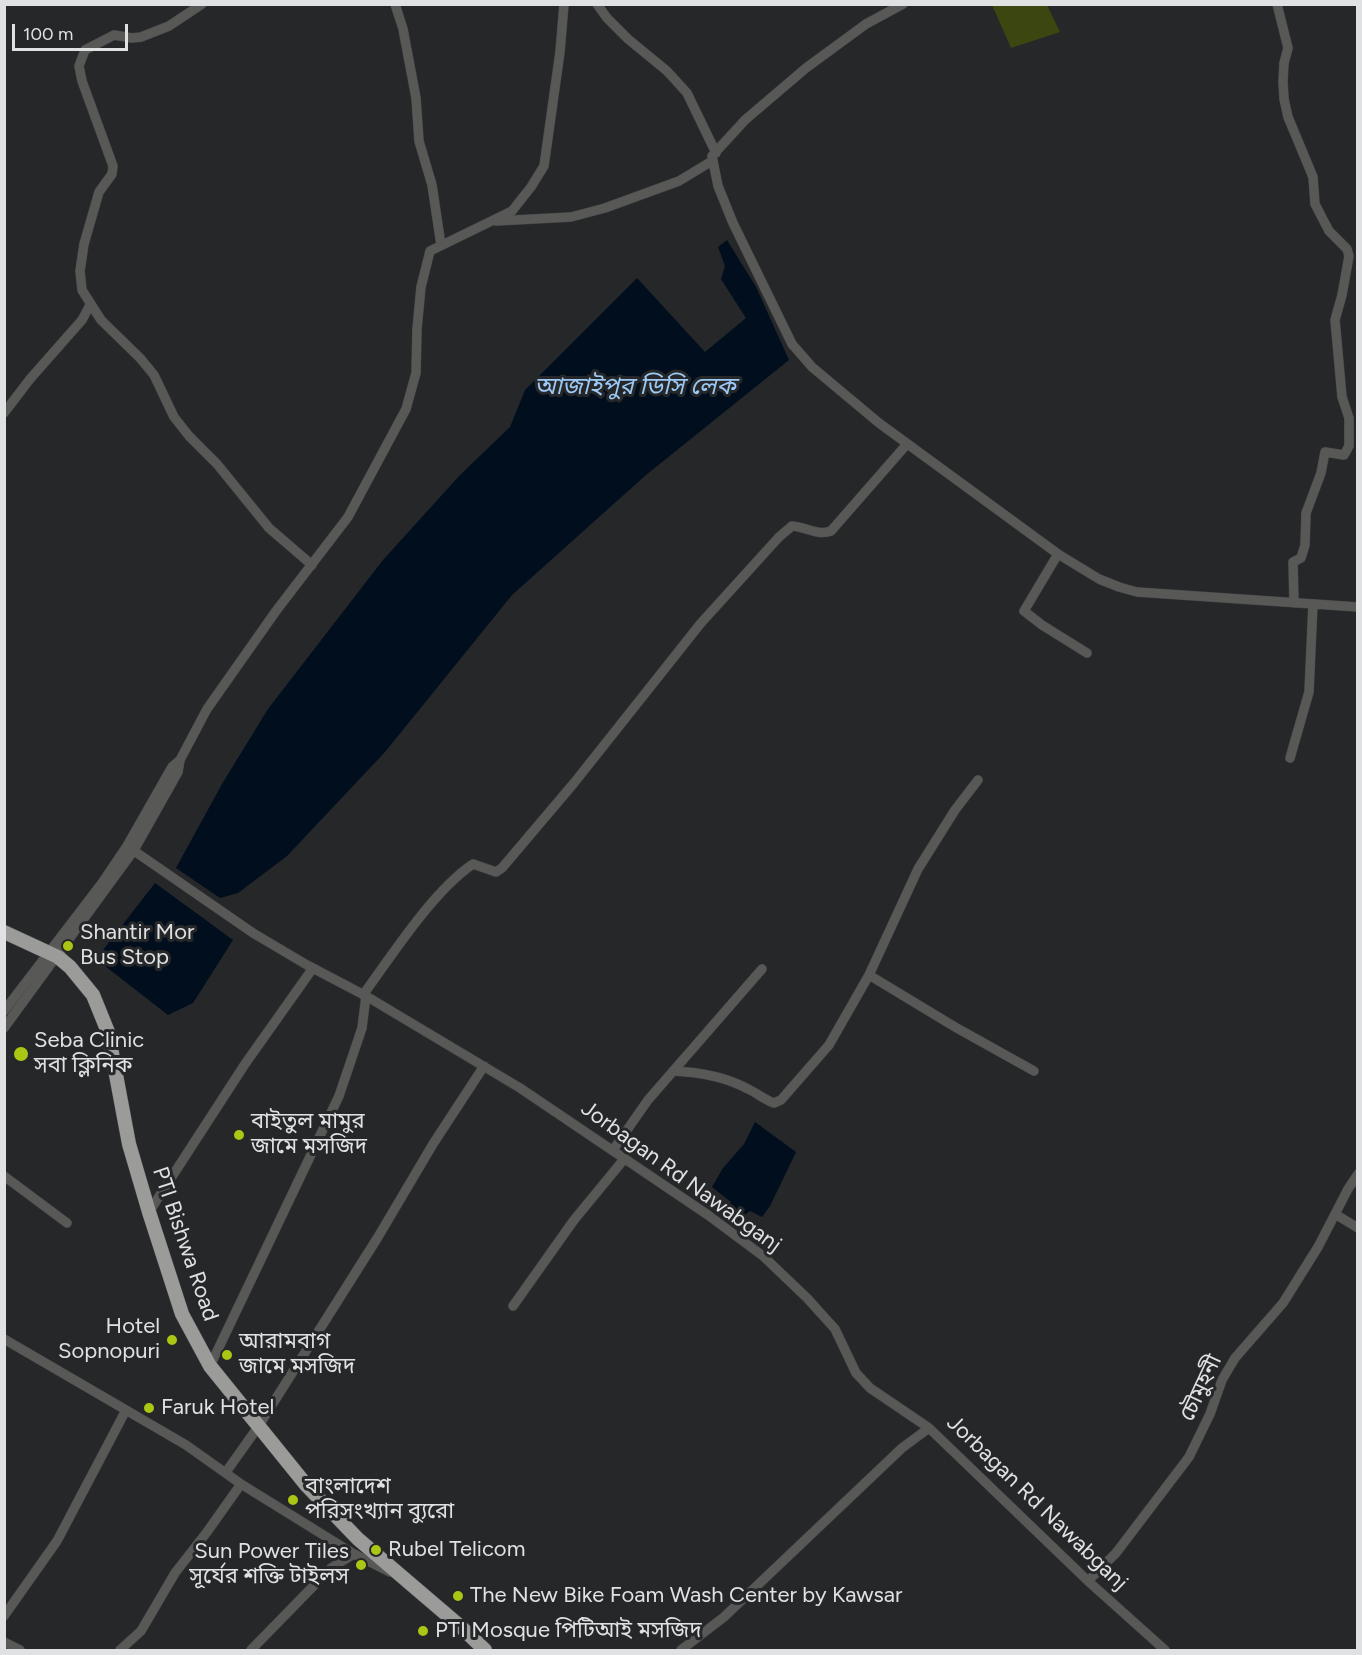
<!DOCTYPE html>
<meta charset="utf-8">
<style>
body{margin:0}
#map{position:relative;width:1362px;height:1655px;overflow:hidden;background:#252729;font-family:Figtree,sans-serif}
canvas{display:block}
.frame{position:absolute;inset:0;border:6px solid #e0e1e2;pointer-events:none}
.scale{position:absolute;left:12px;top:24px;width:116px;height:27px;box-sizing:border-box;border:3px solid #e0e1e2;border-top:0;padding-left:8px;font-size:18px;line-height:21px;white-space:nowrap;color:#e0e1e2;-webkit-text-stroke:4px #252729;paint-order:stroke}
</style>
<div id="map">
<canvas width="1362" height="1655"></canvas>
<div class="frame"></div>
<div class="scale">100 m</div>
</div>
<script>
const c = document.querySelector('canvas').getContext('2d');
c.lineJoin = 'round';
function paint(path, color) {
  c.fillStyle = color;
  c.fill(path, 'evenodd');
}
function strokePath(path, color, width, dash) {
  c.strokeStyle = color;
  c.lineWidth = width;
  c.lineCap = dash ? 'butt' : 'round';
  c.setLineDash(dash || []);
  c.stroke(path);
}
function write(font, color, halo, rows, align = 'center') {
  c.font = font + ' Figtree,"Noto Sans Bengali",sans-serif';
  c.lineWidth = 6;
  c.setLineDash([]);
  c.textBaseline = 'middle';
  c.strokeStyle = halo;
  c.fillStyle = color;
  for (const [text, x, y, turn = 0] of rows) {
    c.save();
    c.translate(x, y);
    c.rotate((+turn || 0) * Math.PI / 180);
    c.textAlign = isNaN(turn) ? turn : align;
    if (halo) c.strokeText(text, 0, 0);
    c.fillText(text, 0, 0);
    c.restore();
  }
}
paint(new Path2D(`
 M992,5H1047L1060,32L1011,48Z`), '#3c4611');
paint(new Path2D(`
 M727,240L756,287L789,360L646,475L512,595L385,752L287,856L238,893L220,898L176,868L222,784L268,709L383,560L460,475L510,427L525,390L637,278L705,352L746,318L721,279L725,266L718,247Z
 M155,883L233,940L193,1003L168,1015L96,959Z
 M755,1122L796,1152L770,1206L762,1217L750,1211L738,1220L728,1211L731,1202L712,1187L723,1168L744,1144Z`), '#010e1e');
const minor = new Path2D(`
 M202,4L169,26L141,37L132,38L114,35L85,50L79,66L82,81L113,166L112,174L99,192L84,244L80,271L82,290L101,320L140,358L154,375L174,417L189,436L217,464L269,528L312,565
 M395,4L403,29L416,98L419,141L432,185L441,245
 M597,4L607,18L628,39L667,71L687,93L716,153
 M903,4L866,24L806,68L745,120L712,156L718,186L733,223L792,344L812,367L879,423L1058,554L1099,579L1119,587L1137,592L1358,607
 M1277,4L1288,48L1284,63L1283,81L1284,99L1288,117L1313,177L1315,204L1329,231L1347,249L1349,256L1342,295L1335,320L1342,397L1349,418V446L1344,455L1325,452L1321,473L1306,513L1305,545L1301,558L1293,562L1294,603
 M496,221L571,217L605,208L679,181L712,161
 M4,413L30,379L82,320L90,305
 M1058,554L1024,611L1042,625L1087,653
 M1290,758L1309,692L1313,604
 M127,846L253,933L307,965L366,996L520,1088L708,1215L763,1256L807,1298L835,1329L856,1373L870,1388L929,1428L1088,1581L1165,1650
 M869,975L955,1027L1034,1071
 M363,995C392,955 433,891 473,864L496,872L502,868L574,783L701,623L779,537L792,526C807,527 817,536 831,531L907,444
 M4,1011L102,883L127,846L172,767L180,760
 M4,1028L134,850L178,772L180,760L207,709L276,611L348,517L406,409L416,373L417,329L421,287L430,251L512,211L531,187L544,166L560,52L564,4
 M673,1071C699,1072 724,1076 748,1089C757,1093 765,1100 774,1103L781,1100L829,1045L869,975L918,869L955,810L978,780
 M613,1150L648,1100L762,969
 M4,1176L67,1223
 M149,1212L245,1064L313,968
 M1335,1214L1358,1228
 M513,1306L574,1220L625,1158
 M4,1339L186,1445L241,1484L354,1554L390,1572
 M210,1366L339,1096L362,1028L366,996
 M226,1472L258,1427L378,1237L433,1144L484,1066
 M1088,1581L1116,1553L1189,1457L1210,1414L1222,1380L1235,1358L1283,1303L1318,1247L1348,1189L1358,1174
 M4,1616L57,1541L126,1410
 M4,1642L20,1650
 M120,1650L141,1631L175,1573L207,1532L241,1484
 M251,1650L331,1568L354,1554
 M681,1650L724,1617L902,1448L929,1428`);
const highway = new Path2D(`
 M4,932L58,957L70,967L93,995L108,1032L129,1144L149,1212L182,1314L210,1366L307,1486L358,1539L461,1627L485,1650`);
strokePath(minor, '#434547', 10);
strokePath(highway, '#434547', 15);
strokePath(minor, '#585857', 9);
strokePath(highway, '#9b9c99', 14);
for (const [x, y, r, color] of [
 [68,946,6,"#abc614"],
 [21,1054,8,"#abc614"],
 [239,1135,6,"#abc614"],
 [172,1340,6,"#abc614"],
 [227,1355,6,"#abc614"],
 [149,1408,6,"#abc614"],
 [293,1500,6,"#abc614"],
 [376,1550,6,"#abc614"],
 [361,1565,6,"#abc614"],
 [458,1596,6,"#abc614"],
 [423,1631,6,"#abc614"]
]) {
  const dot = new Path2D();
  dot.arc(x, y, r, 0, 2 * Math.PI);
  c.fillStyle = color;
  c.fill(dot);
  strokePath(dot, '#252729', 2);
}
write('22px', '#e0e1e2', '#252729', [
 ["Shantir Mor",80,933],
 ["Bus Stop",80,958],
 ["Seba Clinic",34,1041],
 ["সবা ক্লিনিক",34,1066],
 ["বাইতুল মামুর",251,1122],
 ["জামে মসজিদ",251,1147],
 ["Hotel",160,1327,"right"],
 ["Sopnopuri",160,1352,"right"],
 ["আরামবাগ",239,1342],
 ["জামে মসজিদ",239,1367],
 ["Faruk Hotel",161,1408],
 ["বাংলাদেশ",305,1487],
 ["পরিসংখ্যান ব্যুরো",305,1512],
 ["Rubel Telicom",388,1550],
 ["Sun Power Tiles",349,1552,"right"],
 ["সূর্যের শক্তি টাইলস",349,1577,"right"],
 ["The New Bike Foam Wash Center by Kawsar",470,1596],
 ["PTI Mosque পিটিআই মসজিদ",435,1631]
], 'left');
write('22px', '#e0e1e2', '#252729', [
 ["Jorbagan Rd Nawabganj",681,1177,36],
 ["PTI Bishwa Road",185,1244,71],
 ["চৌমুহনী",1201,1388,-65],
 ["Jorbagan Rd Nawabganj",1037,1503,44]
]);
write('italic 24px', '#9bc8f5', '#252729', [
 ["আজাইপুর ডিসি লেক",635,387]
]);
</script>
